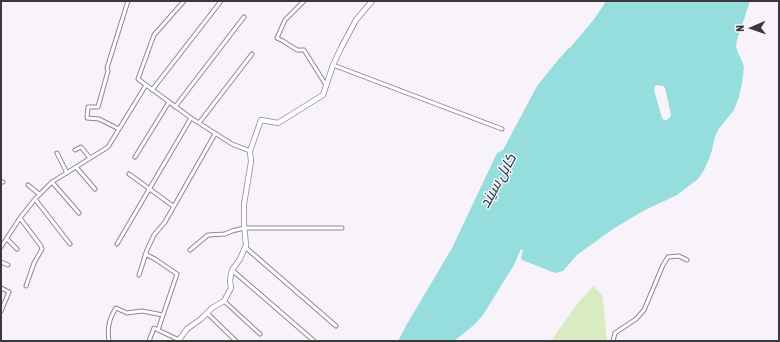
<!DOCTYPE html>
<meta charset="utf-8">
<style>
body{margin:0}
#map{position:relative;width:780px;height:342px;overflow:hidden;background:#f8f2fb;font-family:"Asap Condensed",sans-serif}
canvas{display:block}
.frame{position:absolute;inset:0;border:2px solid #3a383b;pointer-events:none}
.north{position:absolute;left:732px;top:8px;width:40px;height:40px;-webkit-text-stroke:3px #f8f2fb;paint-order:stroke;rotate:268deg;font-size:11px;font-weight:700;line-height:16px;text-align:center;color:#3a383b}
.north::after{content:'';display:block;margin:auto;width:14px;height:18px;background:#3a383b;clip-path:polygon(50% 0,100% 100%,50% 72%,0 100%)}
</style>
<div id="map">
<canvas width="780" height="342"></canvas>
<div class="frame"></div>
<div class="north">N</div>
</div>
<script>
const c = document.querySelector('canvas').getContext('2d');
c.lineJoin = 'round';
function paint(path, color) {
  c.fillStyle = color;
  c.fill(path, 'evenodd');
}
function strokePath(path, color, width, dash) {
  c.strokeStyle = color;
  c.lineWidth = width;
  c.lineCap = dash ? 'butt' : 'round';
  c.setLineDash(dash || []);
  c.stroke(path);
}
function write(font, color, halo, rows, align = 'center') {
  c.font = font + ' "Asap Condensed",Cairo,sans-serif';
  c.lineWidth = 3;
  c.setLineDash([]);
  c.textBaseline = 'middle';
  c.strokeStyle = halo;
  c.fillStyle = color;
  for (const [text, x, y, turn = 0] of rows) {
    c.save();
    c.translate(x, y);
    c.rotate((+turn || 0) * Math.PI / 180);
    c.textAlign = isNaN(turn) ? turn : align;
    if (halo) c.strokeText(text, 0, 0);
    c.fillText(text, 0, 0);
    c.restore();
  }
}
paint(new Path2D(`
 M593,286L602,295C605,310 605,326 607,341H549L553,338L578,303Z`), '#d9ebc0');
paint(new Path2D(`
 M606,1H750L737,40L736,46L738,53L743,63L744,68L742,83L739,97L734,110L718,130L715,137L712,150L709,159L704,170L698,179L677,195L643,211L613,229L577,255L563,271L555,273L522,260L521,258L523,250L521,249L514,265L483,315L474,325L454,341H398L407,324L452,248L497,153L503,150L537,86L558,60L594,19ZM657,85L663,86L665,88L670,110L671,116L667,120H664L662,118L654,90L655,86Z`), '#96dede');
paint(new Path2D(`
 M604,1H606L594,19L569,49L568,46L592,17Z`), '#f8f2fb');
const street = new Path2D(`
 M184,1L154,35L138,79L191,118L232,144L250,151
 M304,1L285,20L277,38L283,41L297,50H304L326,85
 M333,65L502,129
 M152,90L221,1
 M175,107L244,17
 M199,123L252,54
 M119,129L99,119L87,118L88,107H98L108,71L107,68L128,1
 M75,150L81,147L90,158
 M57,153L67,173
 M135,157L169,102
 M76,167L95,189
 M129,174L173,206
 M1,182H3
 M52,182L79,213
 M28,185L39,194
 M35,199L70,244
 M20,218L41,246L42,249L34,263L26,286
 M7,239L17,249
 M117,244L191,118
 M1,247L20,218L35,199L52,182L108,147L146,85
 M245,247L336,326
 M190,250L208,235L225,234L232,231L244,228H342
 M145,254L155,259L177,274L158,330
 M1,262L8,265
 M232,270L314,341
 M139,275L147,250L154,235L165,222L215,134
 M1,288L9,292L1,311
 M224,301L260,334
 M207,313L236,341
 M109,341C107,328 109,319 116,308L127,313L142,311L163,315
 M149,341L154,328L179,340
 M613,341L615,333L636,319L644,310L663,265L668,257L679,256L687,260`);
const secondary = new Path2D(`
 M178,341L187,329L201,319L212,308L224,301L231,288L230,280L232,270L240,259L246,245L244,225V204L251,162L250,151L261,120L278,123L323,95L333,65L341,48L356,20L372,1`);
strokePath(street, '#8d888f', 5);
strokePath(secondary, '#8d888f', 6);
strokePath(street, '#fff', 3);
strokePath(secondary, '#fff', 4.5);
write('italic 15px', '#123636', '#f8f2fb', [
 ["کابل سيند",498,181,-61]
]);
</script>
